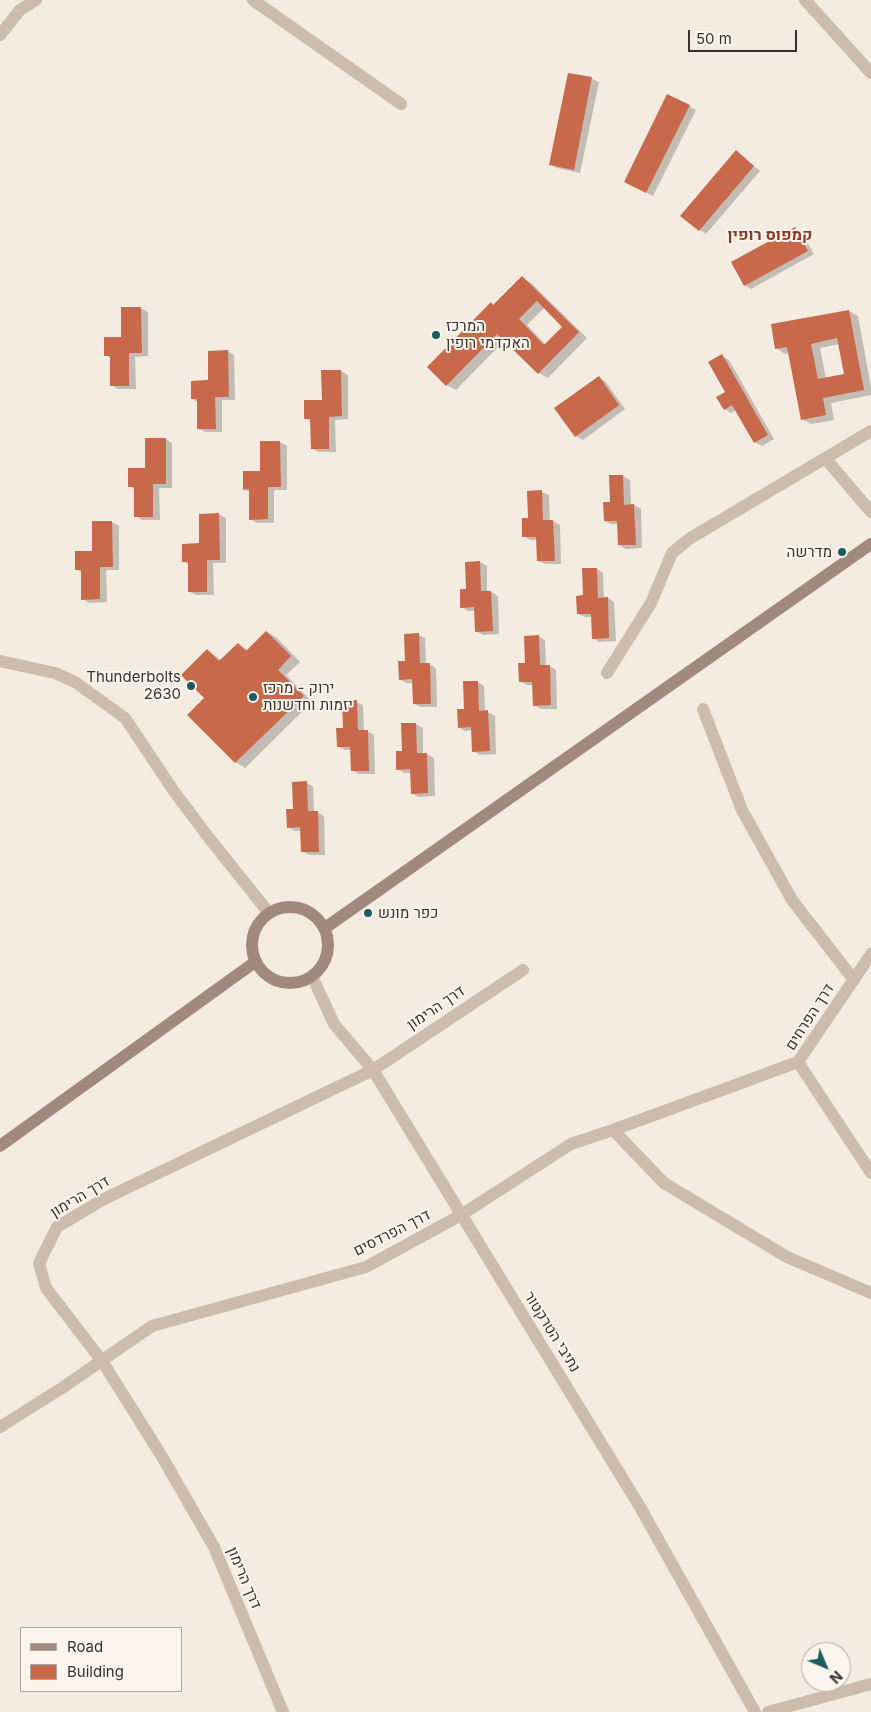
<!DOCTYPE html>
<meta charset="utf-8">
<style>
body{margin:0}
#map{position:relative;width:871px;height:1712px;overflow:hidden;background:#f4ebe1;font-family:Inter,sans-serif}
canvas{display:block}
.legend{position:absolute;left:20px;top:1627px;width:162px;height:65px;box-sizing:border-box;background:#fbf5ee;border:1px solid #aea6a0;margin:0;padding:6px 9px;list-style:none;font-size:15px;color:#3b302b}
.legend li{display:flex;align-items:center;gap:10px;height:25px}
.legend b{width:25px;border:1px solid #aea6a0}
.north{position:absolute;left:801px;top:1642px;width:50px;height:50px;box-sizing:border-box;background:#fbf5ee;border:1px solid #aea6a0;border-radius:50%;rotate:135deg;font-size:14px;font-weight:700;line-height:20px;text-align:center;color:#3b302b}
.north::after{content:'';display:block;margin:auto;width:18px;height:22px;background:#1f5a5e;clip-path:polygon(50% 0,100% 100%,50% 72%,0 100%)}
.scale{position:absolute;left:688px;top:30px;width:109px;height:22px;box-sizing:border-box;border:2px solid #3b302b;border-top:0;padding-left:6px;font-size:15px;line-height:18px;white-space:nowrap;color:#3b302b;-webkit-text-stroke:4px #fbf5ee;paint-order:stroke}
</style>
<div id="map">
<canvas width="871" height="1712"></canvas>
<ul class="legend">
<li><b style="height:6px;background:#a18a7d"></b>Road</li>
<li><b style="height:14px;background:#c8694b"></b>Building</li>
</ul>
<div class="north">N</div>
<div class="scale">50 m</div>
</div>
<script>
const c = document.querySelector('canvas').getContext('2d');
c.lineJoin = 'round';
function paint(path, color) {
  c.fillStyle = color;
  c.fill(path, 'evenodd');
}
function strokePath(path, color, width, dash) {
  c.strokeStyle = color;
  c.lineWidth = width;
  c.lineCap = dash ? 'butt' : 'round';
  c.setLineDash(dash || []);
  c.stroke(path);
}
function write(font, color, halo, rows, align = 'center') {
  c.font = font + ' Inter,Heebo,sans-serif';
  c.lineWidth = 4;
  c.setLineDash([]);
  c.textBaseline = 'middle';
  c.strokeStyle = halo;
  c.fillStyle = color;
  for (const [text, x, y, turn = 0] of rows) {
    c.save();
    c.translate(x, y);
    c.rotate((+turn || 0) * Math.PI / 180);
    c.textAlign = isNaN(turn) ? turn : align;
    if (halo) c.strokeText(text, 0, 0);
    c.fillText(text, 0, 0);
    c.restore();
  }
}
paint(new Path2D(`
 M569,74L592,79L599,82L580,173L557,168L551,164Z
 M689,106L696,110L653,196L632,185Z
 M736,152L760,171L706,234L700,230Z
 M795,228L801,232L814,254L751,289L745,285Z
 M522,278L531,283L587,338L548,378L539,373L505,340L456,390L447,385L491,304L494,306ZM545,307L564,327L546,345L527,325Z
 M141,308L148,312V356L135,357L136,389H118L111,385V359L106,355L122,338V309Z
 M849,311L858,316L871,387V395L831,403L834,420L811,424L802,419L790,353L785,354L776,348ZM840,344L846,375L826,379L820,348Z
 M228,351L234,355L235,400H222V432H205L198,428V402L192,399L209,381Z
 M722,356L729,360L774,439L762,446L755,442L736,410L731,413L725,409L727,392Z
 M322,371H341L348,375V419L335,420L336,452H318L312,448L311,422L306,418L323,401Z
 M599,378L605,381L625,409L583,440L576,436Z
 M165,439L172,443V488H159L160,520H142L136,516L135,490L130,486L147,469Z
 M280,442L287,446V490H274V523H257L250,519V492L244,489L261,472Z
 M610,476H623L630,480L631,506L634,505L641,509L642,548L626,549L619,545L618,524H611L605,521L611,503Z
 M542,492L549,495L550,521H553L560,525L561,564H545L538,561L537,540H530L524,536Z
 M219,514L226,518V563H213L214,595H196L190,592L189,565L184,562L201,544L200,515Z
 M93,522H112L119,526V570H106L107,602L89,603L83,599L82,572L76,569L94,552Z
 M480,562L487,566V592H491L498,596L499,634L483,635L476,631L475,611H468L461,607Z
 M597,569L603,573L604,599L608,598L614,602L616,641L599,642L593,638L592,617H585L578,614Z
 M267,632L276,637L300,662L286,675L312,702L245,768L236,762L189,715L206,698L207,650L222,661L238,644L248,650Z
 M418,635L425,638L426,664H429L436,668L437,707H421L414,704L413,683H406L400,679Z
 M538,636L545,640L546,666H549L556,670L557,709H541L534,705V685H527L520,681Z
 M477,682L484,686L485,712H488L495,716L496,754L480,755L473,751V730L465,731L459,727Z
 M356,702L363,705L364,731H367L374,735L375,774H359L352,770V750H345L338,746Z
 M416,724L423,728V754H427L434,758L435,796L418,797L412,793L411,773H404L398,769Z
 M306,783L313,786L314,812H317L324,816L325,855H309L302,851V831H295L288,827Z`), '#0003');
paint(new Path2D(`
 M568,73L592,77L574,170L549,165Z
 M667,94L690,105L646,193L624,182Z
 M736,150L754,166L699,231L680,216Z
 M795,227L808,251L744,286L731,262Z
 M522,276L579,332L538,374L497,334L446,386L427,367L491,302L493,305ZM537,301L562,327L544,345L519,319Z
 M121,307H141L142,353H129V386H110V356H104V337H121Z
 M849,310L864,390L823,398L826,415L801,420L787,347L775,349L771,324ZM837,338L844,374L818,379L811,344Z
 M228,350L229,397H215L216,429H197V399H191V381L208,380V351Z
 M722,354L768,435L754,443L732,405L724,410L716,397L725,392L708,362Z
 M321,370H341L342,416L329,417V449H311L310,419H304V400H322Z
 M599,376L619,405L575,437L554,408Z
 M145,438H166V484H153V517H134V487H128V468H145Z
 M260,441H280L281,487H268V519L249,520V489L243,490V471H260Z
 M609,475H623L624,505L634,504L636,545H618L617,521H604L603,502H610Z
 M542,490L543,520H553L555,561H537L536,537H522V518H528L527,491Z
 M219,513L220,560H207V592H188V562H182V544L199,543V514Z
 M92,521H112L113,567H100V599L81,600V570H75V551H92Z
 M480,561L481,591H491L493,631L475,632L474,607L460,608V589H466L465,562Z
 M582,568H597L598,598L608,597L609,638L592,639L591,614H577L576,596L583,595Z
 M266,631L291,656L278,670L304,696L235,763L187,715L204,698L181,675L207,649L219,661L238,643L246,651Z
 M419,633L420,663H430L431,704H413L412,679L399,680L398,661H405L404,634Z
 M539,635L540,665H550L551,705L533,706L532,682H519L518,663H525L524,636Z
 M463,681H478L479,711L488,710L490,751L472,752L471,727L458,728L457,709H464Z
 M357,700L358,730H368L369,771H351L350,747H337L336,728H343L342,701Z
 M401,723H416L417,753H427L428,793L411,794L410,769L396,770V751H402Z
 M307,781L308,811H318L319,852H301L300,827L287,828L286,809H293L292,782Z`), '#c8694b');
strokePath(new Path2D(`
 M253,0L401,104
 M805,0L871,73
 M0,35L20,10L36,0
 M826,459L871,512
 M0,661L55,673L75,682L125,718L173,790L209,838L269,913
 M607,673L651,603L672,553L689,539L871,431
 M703,709L742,810L792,900L854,980
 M871,954L798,1062L871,1173
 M312,976L334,1024L373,1070L640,1507L755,1712
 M613,1130L664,1183L787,1257L871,1293
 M0,1427L62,1388L152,1326L366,1267L461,1215L571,1144L613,1130L798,1062
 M283,1712L214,1547L161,1455L102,1361L46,1288L39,1263L57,1227L104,1199L373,1070L523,970
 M768,1712L871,1684`), '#cdbbac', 12);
strokePath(new Path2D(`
 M252 945a38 38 0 1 1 76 0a38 38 0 1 1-76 0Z
 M325,928L871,544
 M0,1146L255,962`), '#a18a7d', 12);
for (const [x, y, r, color] of [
 [436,335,5,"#1f5a5e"],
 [842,552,5,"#1f5a5e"],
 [191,686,5,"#1f5a5e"],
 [253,697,5,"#1f5a5e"],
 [368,913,5,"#1f5a5e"]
]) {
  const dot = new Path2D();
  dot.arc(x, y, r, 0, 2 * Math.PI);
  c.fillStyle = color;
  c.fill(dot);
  strokePath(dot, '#fbf5ee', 2);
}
write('15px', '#3b302b', '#fbf5ee', [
 ["המרכז",446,326],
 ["האקדמי רופין",446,343],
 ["מדרשה",832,552,"right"],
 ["Thunderbolts",181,677,"right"],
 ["2630",181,694,"right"],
 ["ירוק - מרכז",263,688],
 ["יזמות וחדשנות",263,705],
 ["כפר מונש",378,913]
], 'left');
write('15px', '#3b302b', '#fbf5ee', [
 ["דרך הרימון",436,1008,-34],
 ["דרך הפרחים",810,1017,-57],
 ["דרך הרימון",80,1197,-31],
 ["דרך הפרדסים",392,1233,-27],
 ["נתיבי הטרקטור",552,1332,58],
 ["דרך הרימון",244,1578,67]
]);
write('bold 16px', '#8c3b22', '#fbf5ee', [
 ["קמפוס רופין",770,235]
]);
</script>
